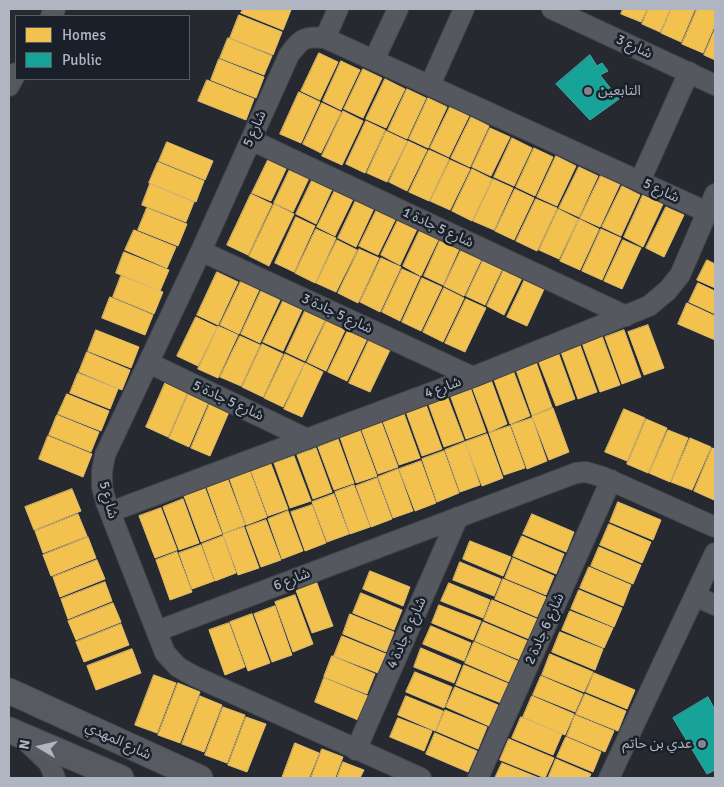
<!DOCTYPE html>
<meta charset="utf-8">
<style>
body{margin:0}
#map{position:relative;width:724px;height:787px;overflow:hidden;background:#26292f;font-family:Signika,sans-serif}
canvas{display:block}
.frame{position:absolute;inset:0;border:10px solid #afb5c1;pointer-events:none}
.legend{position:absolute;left:15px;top:15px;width:175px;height:65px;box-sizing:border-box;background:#1a2029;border:1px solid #565c66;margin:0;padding:6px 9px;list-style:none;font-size:15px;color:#afb5c1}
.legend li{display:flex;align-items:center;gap:10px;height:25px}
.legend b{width:25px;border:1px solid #565c66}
.north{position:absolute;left:15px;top:722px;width:50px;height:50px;-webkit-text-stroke:4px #1a2029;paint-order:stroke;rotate:279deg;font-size:14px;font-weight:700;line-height:20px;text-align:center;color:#afb5c1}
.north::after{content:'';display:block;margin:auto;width:18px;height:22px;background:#afb5c1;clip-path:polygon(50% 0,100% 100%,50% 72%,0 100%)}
</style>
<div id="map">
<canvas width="724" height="787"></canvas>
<div class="frame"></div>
<ul class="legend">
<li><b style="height:14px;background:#f2c14e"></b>Homes</li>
<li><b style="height:14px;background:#17a398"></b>Public</li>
</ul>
<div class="north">N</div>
</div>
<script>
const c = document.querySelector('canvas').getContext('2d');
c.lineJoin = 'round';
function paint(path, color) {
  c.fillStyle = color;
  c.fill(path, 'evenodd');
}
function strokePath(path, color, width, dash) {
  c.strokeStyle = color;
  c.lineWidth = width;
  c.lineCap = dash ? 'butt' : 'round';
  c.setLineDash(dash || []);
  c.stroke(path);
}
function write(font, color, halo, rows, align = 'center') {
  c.font = font + ' Signika,"Noto Sans Arabic",sans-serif';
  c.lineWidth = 5;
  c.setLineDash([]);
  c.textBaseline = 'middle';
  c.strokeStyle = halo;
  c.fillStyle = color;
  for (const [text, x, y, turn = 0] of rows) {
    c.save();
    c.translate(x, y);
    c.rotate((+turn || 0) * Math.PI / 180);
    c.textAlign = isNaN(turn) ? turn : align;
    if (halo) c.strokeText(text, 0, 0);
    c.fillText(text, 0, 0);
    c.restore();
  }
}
const homes = new Path2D(`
 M243,9H288L291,10L283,30L241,13Z
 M623,9H647L641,22L621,14Z
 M648,9H670L660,32L642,24Z
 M671,9H695L681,42L661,33Z
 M697,9H715V25L703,53L682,44Z
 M239,15L282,32L273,55L230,38Z
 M715,29V60L704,55Z
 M228,38L272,56L264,75L220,58Z
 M319,53L338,62L320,100L301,91Z
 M219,59L264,77L256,98L211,80Z
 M341,61L360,70L341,110L323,101Z
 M363,69L382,78L363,118L344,109Z
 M385,79L405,89L386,128L366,119Z
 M207,80L254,99L246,120L198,101Z
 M407,89L426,98L407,139L388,130Z
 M299,92L320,102L301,143L280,134Z
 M428,98L447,107L428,148L409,139Z
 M322,103L341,112L321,153L303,144Z
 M450,107L469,116L449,157L430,148Z
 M343,111L363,121L342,165L322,156Z
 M471,117L489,126L470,167L451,158Z
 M366,121L385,130L365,173L346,164Z
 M490,128L510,137L491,176L472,167Z
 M386,131L407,141L387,182L367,173Z
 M512,138L532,148L514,186L494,177Z
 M408,141L427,150L407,191L389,182Z
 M167,142L213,161L205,180L159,161Z
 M534,148L553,157L535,196L516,187Z
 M429,150L449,159L429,201L409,192Z
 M556,156L576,166L557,206L537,197Z
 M269,158L287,167L271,201L252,193Z
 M450,160L470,169L450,210L430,201Z
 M158,162L204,181L196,202L149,183Z
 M291,167L310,176L293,212L274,203Z
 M579,167L598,176L579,217L559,208Z
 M472,169L492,179L472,221L452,211Z
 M601,175L620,184L600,227L580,218Z
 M314,176L334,185L316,224L296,214Z
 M493,179L513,188L494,230L473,221Z
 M150,184L194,202L186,222L142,205Z
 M337,186L355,195L335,236L317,227Z
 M622,186L640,195L621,236L602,227Z
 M515,189L534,198L514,240L495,231Z
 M251,194L272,204L248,255L227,245Z
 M643,195L663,204L643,247L624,237Z
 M358,196L376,204L356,247L338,238Z
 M536,199L557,208L537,251L516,241Z
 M274,204L294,214L269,266L249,256Z
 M379,205L398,214L378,255L359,246Z
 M666,207L684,215L664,257L646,248Z
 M147,208L187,224L178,246L138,230Z
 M558,209L578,219L559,259L539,250Z
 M296,217L315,226L294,272L275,263Z
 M399,218L418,227L400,265L381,255Z
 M579,219L599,229L580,270L560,261Z
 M421,228L440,236L421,276L403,266Z
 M316,229L336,238L315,283L295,273Z
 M601,229L621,238L602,280L582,271Z
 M134,230L176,247L167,268L125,250Z
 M442,236L461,245L443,285L424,276Z
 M337,240L357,250L336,292L316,283Z
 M623,240L641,248L622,289L604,281Z
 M463,246L483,256L464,296L444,286Z
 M359,249L379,258L358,303L338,293Z
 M124,252L169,270L160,291L116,273Z
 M485,256L504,265L485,305L466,296Z
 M381,258L401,267L380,312L360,302Z
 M707,260L715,264V288L697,280Z
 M505,267L523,276L504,315L487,306Z
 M402,269L420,277L400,321L382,312Z
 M217,272L238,282L218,325L197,315Z
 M527,275L546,285L527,326L507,317Z
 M121,276L163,292L154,314L113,297Z
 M422,278L442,287L421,331L402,322Z
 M241,281L259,290L239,334L220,325Z
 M698,283L715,291V314L689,302Z
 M444,288L464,298L443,342L423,332Z
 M261,291L280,300L260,343L241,334Z
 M110,297L153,315L145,335L102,318Z
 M466,299L486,308L465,352L445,343Z
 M283,301L302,310L283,351L263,342Z
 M687,303L715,316V340L678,324Z
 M305,311L325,320L305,361L286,352Z
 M196,317L217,327L198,366L177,356Z
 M327,319L346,328L326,371L307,362Z
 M648,325L664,368L644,375L628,332Z
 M218,326L238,335L218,378L198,369Z
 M349,328L368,337L347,381L328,372Z
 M96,330L139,347L131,368L88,351Z
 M624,330L641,377L622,384L605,337Z
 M240,336L260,345L241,386L220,377Z
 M602,336L620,385L600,392L582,343Z
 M370,338L391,348L370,392L349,383Z
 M262,344L283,354L263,397L242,387Z
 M580,345L597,392L578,399L561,352Z
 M87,352L130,370L122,390L79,372Z
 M558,352L575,399L556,406L538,360Z
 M285,354L304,363L283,407L264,398Z
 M535,359L552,407L532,415L515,367Z
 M305,363L323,372L302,417L284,409Z
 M513,370L530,416L510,424L493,377Z
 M78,373L118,389L110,409L70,393Z
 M490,377L507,424L489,432L471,384Z
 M166,381L188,391L168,437L146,427Z
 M469,384L486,432L466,439L449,392Z
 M446,393L464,440L444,447L427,400Z
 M67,394L109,411L101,431L58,414Z
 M188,394L208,403L189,447L169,438Z
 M425,402L442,449L422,456L405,409Z
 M210,403L229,412L210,456L191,448Z
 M553,408L569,452L549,460L532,416Z
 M624,409L645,418L627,461L605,452Z
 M403,411L420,458L399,465L382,419Z
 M57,415L99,432L91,452L49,435Z
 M532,418L547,461L527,469L511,425Z
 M646,419L667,428L648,473L627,464Z
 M381,421L398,467L378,474L361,428Z
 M510,426L525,468L504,475L489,433Z
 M360,430L377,476L356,483L340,437Z
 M668,430L688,438L670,482L649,473Z
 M487,434L503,478L482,486L465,442Z
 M48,436L92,454L83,477L39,459Z
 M690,438L711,447L692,490L671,482Z
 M338,439L354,483L334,490L318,447Z
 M465,442L480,485L460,492L445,450Z
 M316,448L332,492L313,499L297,455Z
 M712,448L715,449V497L714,500L694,491Z
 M444,451L459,493L437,502L422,459Z
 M294,456L311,501L290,508L274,463Z
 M421,461L436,503L415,511L399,469Z
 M271,464L288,509L268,516L251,471Z
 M249,469L267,517L246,525L229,477Z
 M398,469L413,511L393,518L378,477Z
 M227,477L245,525L223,533L206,485Z
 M377,478L392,519L371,527L356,486Z
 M354,485L370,527L350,534L335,492Z
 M205,488L222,534L201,542L184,496Z
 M72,489L81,511L34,530L25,507Z
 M334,494L349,534L327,542L312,502Z
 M183,499L199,543L179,550L163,507Z
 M618,502L661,520L653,540L610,522Z
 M312,505L326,543L305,551L291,512Z
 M161,508L177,550L155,558L139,516Z
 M288,511L303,551L282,559L268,519Z
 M78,514L87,536L43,553L35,531Z
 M532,514L574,532L566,552L523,534Z
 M266,520L281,560L261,567L246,527Z
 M609,524L651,542L642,563L600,545Z
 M244,527L259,568L238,575L223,534Z
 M223,536L236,573L215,581L202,544Z
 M522,536L564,554L556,574L513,556Z
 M88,537L96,558L51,576L43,555Z
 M470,541L511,557L503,576L463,559Z
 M201,545L214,581L192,589L179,553Z
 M599,547L641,565L633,584L591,566Z
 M177,552L192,592L170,600L156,560Z
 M513,558L554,576L546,595L505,578Z
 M97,560L105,579L60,597L53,577Z
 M460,562L501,579L494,596L453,580Z
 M589,567L631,585L623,606L580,588Z
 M370,571L410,587L403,606L363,589Z
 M315,578L333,626L312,633L294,585Z
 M503,579L546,597L537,617L495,599Z
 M105,582L112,601L68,619L61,599Z
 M449,583L490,600L483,618L441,601Z
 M579,590L622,608L614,627L571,609Z
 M361,593L402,610L394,630L353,613Z
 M295,595L313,644L293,652L275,602Z
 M492,600L537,619L529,639L484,620Z
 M113,603L121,622L76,640L68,621Z
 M439,605L481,621L473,640L432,623Z
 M275,606L292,655L272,662L254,614Z
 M570,611L613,628L604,648L562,630Z
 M252,614L270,663L248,671L230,622Z
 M350,614L394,632L386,652L343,634Z
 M483,622L528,641L520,660L475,641Z
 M229,623L245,667L225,675L209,630Z
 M121,624L129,645L84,662L76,642Z
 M431,626L471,643L464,661L423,644Z
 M560,632L603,649L595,670L552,652Z
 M342,636L386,654L378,673L334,656Z
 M474,642L520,662L511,683L465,663Z
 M421,648L461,665L454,683L414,667Z
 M132,649L141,673L96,690L87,666Z
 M550,654L593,672L584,692L542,675Z
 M332,656L375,674L367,694L324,677Z
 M464,665L509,684L501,703L456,685Z
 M415,672L452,687L444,708L406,692Z
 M594,673L635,690L627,709L586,692Z
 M154,675L176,683L157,733L135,725Z
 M541,676L583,694L575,712L533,695Z
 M324,678L368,696L358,720L315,702Z
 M178,683L200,692L180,743L158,735Z
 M455,687L498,705L489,726L446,707Z
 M585,694L626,711L618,731L576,714Z
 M200,696L222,705L204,752L182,744Z
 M406,696L443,711L435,731L398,715Z
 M532,696L574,714L565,735L523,717Z
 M223,707L245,715L227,763L205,755Z
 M445,710L487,727L478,749L436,731Z
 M575,715L614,731L605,752L567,736Z
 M246,717L266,724L247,772L228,765Z
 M521,717L562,734L553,755L512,738Z
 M398,718L432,731L424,751L390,737Z
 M435,733L477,751L468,772L426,754Z
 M566,737L601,752L593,772L557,757Z
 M509,739L554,758L545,778L500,760Z
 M295,743L319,753L309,778H282Z
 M322,749L343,757L335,778H311Z
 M556,759L591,774L589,778H548Z
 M343,762L364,770L360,778H337Z
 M502,763L539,778H495Z`);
paint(homes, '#f2c14e');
strokePath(homes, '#debd70', 1);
const public = new Path2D(`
 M590,55L597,66L602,63L608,71L600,75L619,99L590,120L556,84Z
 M708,697L715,710V770L707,774L673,718Z`);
paint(public, '#17a398');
strokePath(public, '#45a8a4', 1);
const minor = new Path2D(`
 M552,9L715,85
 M51,16L55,9
 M325,38L338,9
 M374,60L398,9
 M430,85L464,9
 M9,86L16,73
 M251,140L626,316
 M640,181L689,72
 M201,251L473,377
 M149,363L307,439
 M110,512L473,377L649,306L668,290L680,275L715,194
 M695,596L715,605
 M157,631L576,473L586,472L603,477L715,527
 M26,741L49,763L55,778
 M356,750L458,517
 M421,778L194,676L178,667L165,653L106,502L102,487V471L105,455L201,251L289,55C302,38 304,36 325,38L707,212
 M478,778L611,480
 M609,778L715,553`);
const major = new Path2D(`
 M9,691L200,778
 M9,730L121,778`);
strokePath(minor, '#414449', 22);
strokePath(major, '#43464c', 27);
strokePath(minor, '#55585e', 20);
strokePath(major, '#575a60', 25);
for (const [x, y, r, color] of [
 [588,91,5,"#7f848e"],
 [702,744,5,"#7f848e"]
]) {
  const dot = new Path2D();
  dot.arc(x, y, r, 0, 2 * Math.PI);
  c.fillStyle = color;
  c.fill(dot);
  strokePath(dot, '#1a2029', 2);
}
write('14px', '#afb5c1', '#1a2029', [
 ["شارع 3",634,47,25],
 ["شارع 5",255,129,-66],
 ["شارع 5",661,191,25],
 ["شارع 5 جادة 1",438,228,25],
 ["شارع 5 جادة 3",337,314,25],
 ["شارع 4",443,388,-20],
 ["شارع 5 جادة 5",228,401,25],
 ["شارع 5",108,500,75],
 ["شارع 6",292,580,-21],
 ["شارع 6 جادة 2",545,629,-66],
 ["شارع 6 جادة 4",407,633,-66],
 ["شارع المهدي",118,741,25]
]);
write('14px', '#afb5c1', '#1a2029', [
 ["التابعين",598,91],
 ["عدي بن حاتم",692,744,"right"]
], 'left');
</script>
